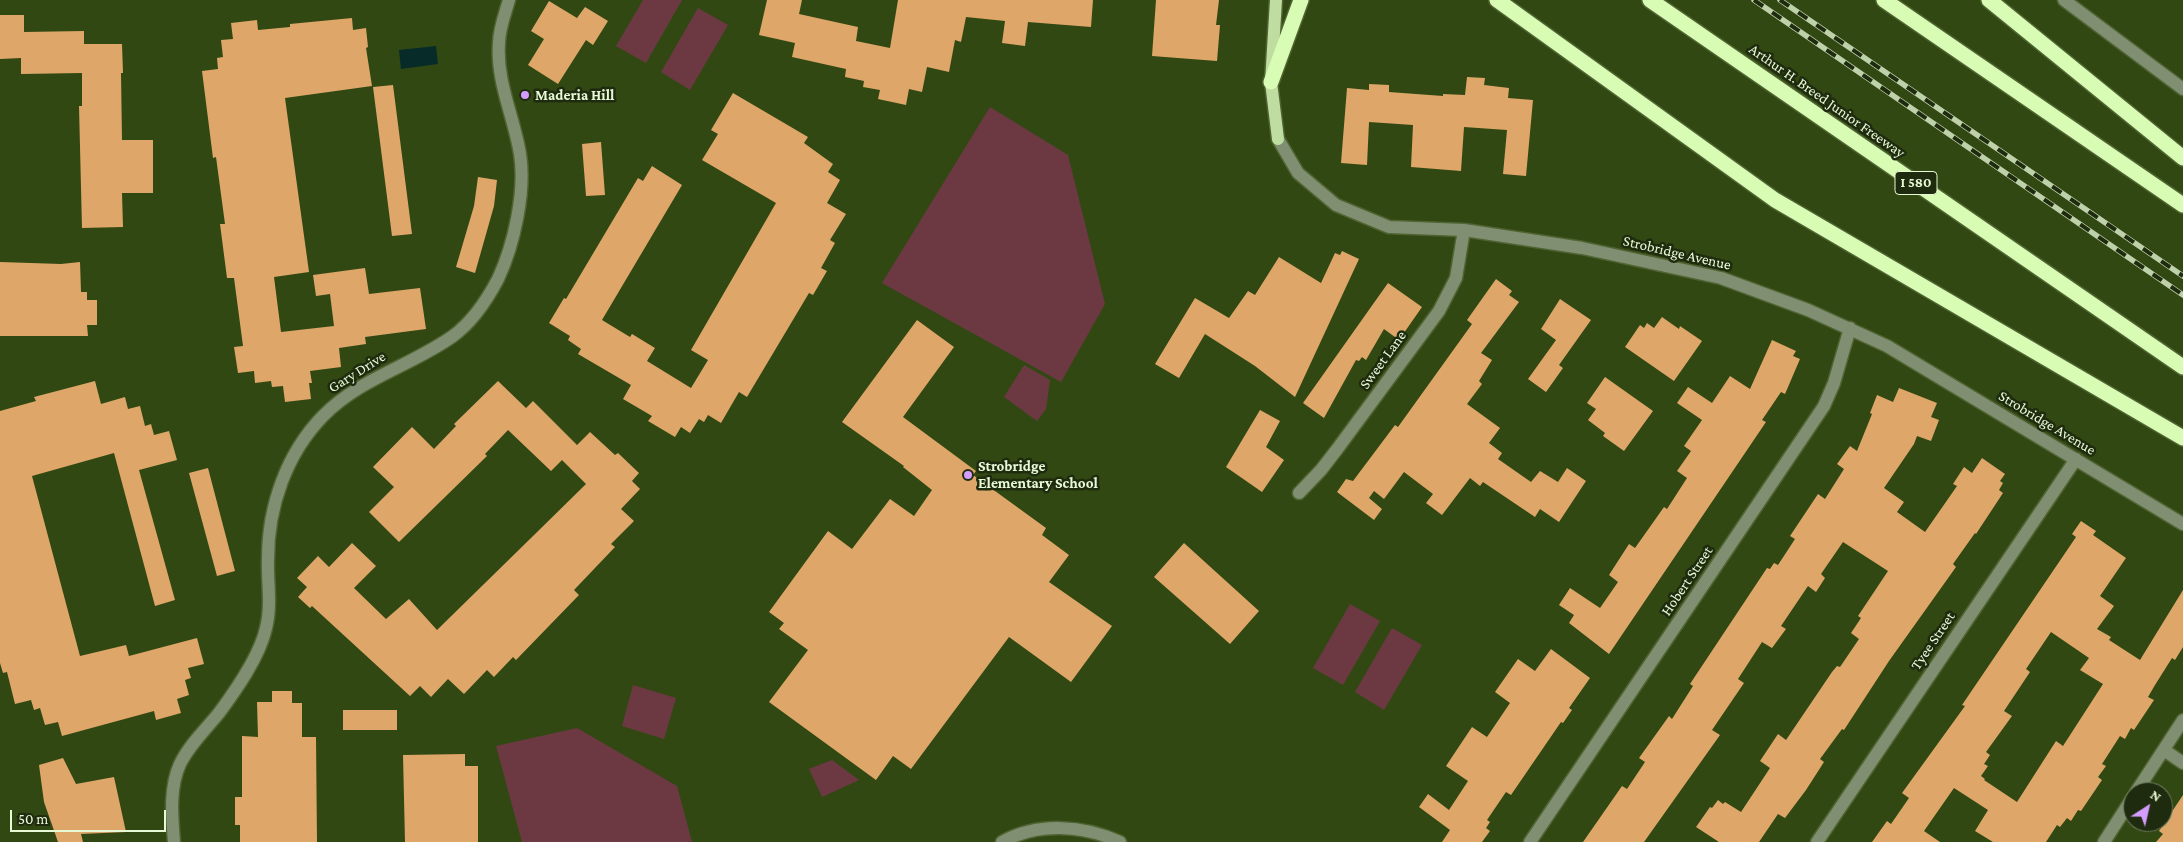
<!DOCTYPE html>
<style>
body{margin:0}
#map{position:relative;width:2183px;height:842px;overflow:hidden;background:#324813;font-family:"Crimson Pro",serif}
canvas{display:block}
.north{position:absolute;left:2123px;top:782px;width:50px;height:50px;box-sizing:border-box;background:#1e2b0e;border:1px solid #6e7d5e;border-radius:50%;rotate:35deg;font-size:14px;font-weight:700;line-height:20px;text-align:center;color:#e7f9d5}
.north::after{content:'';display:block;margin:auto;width:18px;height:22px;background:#d39cfd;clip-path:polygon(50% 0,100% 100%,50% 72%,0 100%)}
.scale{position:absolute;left:10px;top:810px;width:156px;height:22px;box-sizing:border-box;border:2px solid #e7f9d5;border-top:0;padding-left:6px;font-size:15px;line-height:18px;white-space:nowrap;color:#e7f9d5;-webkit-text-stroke:4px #1e2b0e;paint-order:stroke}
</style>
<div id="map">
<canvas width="2183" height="842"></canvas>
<div class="north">N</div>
<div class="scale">50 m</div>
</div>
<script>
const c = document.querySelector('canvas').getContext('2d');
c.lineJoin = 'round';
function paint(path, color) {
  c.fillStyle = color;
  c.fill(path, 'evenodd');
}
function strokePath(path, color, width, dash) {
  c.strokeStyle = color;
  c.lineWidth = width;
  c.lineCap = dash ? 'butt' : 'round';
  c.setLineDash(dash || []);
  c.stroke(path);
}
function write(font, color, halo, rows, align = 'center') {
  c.font = font + ' "Crimson Pro",serif';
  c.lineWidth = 5;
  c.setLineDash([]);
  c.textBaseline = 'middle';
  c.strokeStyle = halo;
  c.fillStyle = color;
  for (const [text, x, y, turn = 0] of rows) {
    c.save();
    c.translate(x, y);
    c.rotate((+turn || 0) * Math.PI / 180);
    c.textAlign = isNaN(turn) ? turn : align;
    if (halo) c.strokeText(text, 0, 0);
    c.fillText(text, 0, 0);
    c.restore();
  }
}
paint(new Path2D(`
 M643,0H682L646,63L616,46Z
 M698,8L728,25L690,90L661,72Z
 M990,107L1068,155L1105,304L1061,382L882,283Z
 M1024,365L1050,380L1046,409L1037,421L1004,397Z
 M1350,604L1380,621L1343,685L1313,668Z
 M1392,628L1422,645L1384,710L1355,692Z
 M633,685L676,698L664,739L622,726Z
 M577,728L677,786L692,842H522L496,746Z
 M832,760L859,780L822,797L809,769Z`), '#6c3943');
paint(new Path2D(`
 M436,46L438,64L401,69L399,50Z`), '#062b29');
paint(new Path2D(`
 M767,0H802L799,14L858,27L856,41L890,48L898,0H1093L1091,27L1028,22L1025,46L1002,43L1005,21L966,17L961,42L955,40L949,72L927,67L922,92L909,89L906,105L878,99L880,90L863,87L864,81L845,77L846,69L792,57L795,43L759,35Z
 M1156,0H1219L1216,25H1220L1217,61L1152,56Z
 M549,1L577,18L585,7L608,21L593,45L586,40L558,84L528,65L544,39L531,31Z
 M0,15H24V32L84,31V44H122L123,73H121L122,140H153V193H122L123,227L82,228L79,106H82V73L21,74V58L0,59Z
 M352,18L353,30L366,28L368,47L366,48L372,86L285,98L309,272L274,277L281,332L334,326L330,294L316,296L313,275L365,268L369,294L420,288L426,329L365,337L366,344L339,348L341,367L310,371L312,383H309L311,399L285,402L283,386L272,387L271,381L255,383L254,371L238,373L234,347L243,346L234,278H227L220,224H225L216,157L213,158L202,71L218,69L217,58L223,57L221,40L233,39L231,23L257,20L258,30L290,27V24Z
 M1467,77L1485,78L1484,85L1509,88L1508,98L1533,100L1526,176L1503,174L1507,130L1464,127L1461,171L1411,167L1413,125L1369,122L1367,165L1341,163L1347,88L1369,90V84L1389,85V92L1443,96V94L1465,95Z
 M393,85L412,234L392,236L373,87Z
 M733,93L808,137L804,143L833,164L828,172L840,180L827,203L846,214L830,240L835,243L821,268L827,271L813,295L809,293L747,397L739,392L721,423L708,415L704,422L699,419L690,433L681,427L675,437L648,421L652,416L623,399L631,385L578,354L581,349L568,340L570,336L549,323L564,298L566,299L638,178L643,181L652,166L682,185L602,320L630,337L632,334L655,348L647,361L691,388L708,360L691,350L776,203L702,160L718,134L711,130Z
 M601,142L605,195L586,196L582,144Z
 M478,177L497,180L494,206L475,273L456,267L474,206Z
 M1342,251L1359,259L1295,397L1255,366L1205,334L1179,378L1155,364L1195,298L1229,318L1248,291L1255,295L1279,257L1321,283L1335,253L1340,255Z
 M0,262L61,264L80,262L81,292H87V300H97V325H87L88,336H0Z
 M1496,279L1512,291L1509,295L1519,302L1481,353L1492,360L1479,381L1482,384L1467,404L1500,428L1489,443L1502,453L1498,459L1531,482L1540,471L1558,482L1567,468L1586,481L1559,522L1540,509L1535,517L1483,482L1480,486L1470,478L1442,515L1426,503L1433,494L1404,472L1384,499L1374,491L1369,498L1382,509L1374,520L1337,492L1346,479L1353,481L1395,425L1398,427L1472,324L1467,320Z
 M1388,283L1422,307L1399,340L1384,329L1366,360L1362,357L1359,361L1356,360L1324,418L1303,403Z
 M1560,299L1591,320L1559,365L1563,368L1546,392L1528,379L1556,340L1541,329Z
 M1662,317L1679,329L1680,326L1702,341L1674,381L1625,347L1640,325L1644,328L1647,323L1654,328Z
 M917,320L954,347L903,417L976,471L973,475L1046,528L1042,535L1069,555L1049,582L1112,626L1071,682L1009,637L911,769L893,756L876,780L769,702L808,650L779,629L784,623L769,612L828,531L852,549L890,499L914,516L932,490L903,467L904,466L842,422Z
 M1772,340L1796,351L1793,356L1800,359L1785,394L1781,392L1762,420L1766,422L1609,654L1569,623L1574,615L1559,605L1570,588L1600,608L1618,582L1609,575L1629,544L1635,548L1664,507L1667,509L1687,478L1677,471L1691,451L1684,446L1702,420L1677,403L1688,387L1712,403L1730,376L1750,389Z
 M1605,377L1653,411L1624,451L1603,436L1605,433L1588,420L1596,409L1587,403Z
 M95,381L101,404L125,397L128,409L140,406L145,426L151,424L154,435L169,431L177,460L139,470L175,600L155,606L114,453L32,476L80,656L126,645L129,656L197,638L204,664L188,668L191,678L185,680L189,695L177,699L181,713L156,720L154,711L62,736L58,722L45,725L40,708L34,710L31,700L15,704L7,672L3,673L0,663V411L36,401L34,397Z
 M498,381L526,408L533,401L577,445L590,432L615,455L618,453L639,473L632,481L640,489L621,509L634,521L611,544L615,547L574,590L579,595L516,660L513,657L494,677L487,670L464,694L448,679L431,697L420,686L410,696L312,606L310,608L298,597L307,587L297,578L318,556L329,567L352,543L376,566L354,588L386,619L409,599L437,630L531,538L586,484L562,460L551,471L508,430L485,454L487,456L399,542L369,512L394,487L373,467L412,427L434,449L456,426L454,424Z
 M1899,388L1937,403L1931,417L1939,420L1931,441L1917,436L1914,444L1884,488L1904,502L1897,512L1925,532L1957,486L1953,484L1964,467L1972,473L1982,458L2005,474L2000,481L2003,483L1999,490L2003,493L1976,534L1975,533L1953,564L1956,567L1889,661L1844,730L1842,729L1820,759L1824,762L1806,790L1785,818L1778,814L1759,842H1719L1696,827L1710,807L1712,808L1718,800L1723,804L1725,802L1741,812L1770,768L1760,761L1778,734L1786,740L1832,672L1837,666L1840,667L1859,639L1851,633L1861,618L1858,616L1888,571L1843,542L1821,574L1825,578L1816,592L1808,586L1781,626L1786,629L1772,648L1762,642L1738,679L1744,683L1712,730L1720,735L1644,842H1583L1622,786L1627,789L1645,762L1639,758L1669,716L1672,719L1693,686L1690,684L1767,568L1770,569L1774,563L1778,565L1795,539L1790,536L1818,494L1825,499L1844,469L1837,464L1850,446L1857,451L1872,414L1870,413L1877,395L1893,402Z
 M1260,410L1280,421L1266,447L1284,460L1262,492L1226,467Z
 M208,468L235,571L217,576L189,473Z
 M2081,521L2096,531L2093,535L2126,558L2100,596L2114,606L2097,629L2111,637L2109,640L2140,660L2183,590V647L2175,660L2172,658L2155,685L2148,697L2154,700L2134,730L2131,728L2125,739L2120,736L2102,764L2106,766L2098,777L2102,780L2081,811L2078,810L2071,821L2067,818L2060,827L2057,825L2046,842H1993L1975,831L1988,810L1954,788L1924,831L1940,842H1872L1887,821L1891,824L1909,798L1902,793L1965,706L1962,705L2076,537L2072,534ZM2051,632L2089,658L2080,670L2103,684L2063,746L2056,741L2017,802L1984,780L1985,779L1981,776L1988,766L1984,764L1990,755L1986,752L2012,716L2004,711L2030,672L2026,669Z
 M1184,543L1259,611L1230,644L1154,577Z
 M1551,649L1590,678L1569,708L1572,710L1563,723L1561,722L1511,795L1506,792L1487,820L1490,822L1486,828L1490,831L1482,842H1442L1450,830L1419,807L1428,794L1449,810L1468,781L1446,766L1472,727L1487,737L1510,703L1495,692L1518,659L1535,671Z
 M272,691H292V703H302V737H316L317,842H240V825H235V797H242V736L258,737L257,702H272Z
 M343,710H397V730H343Z
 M465,754V766H478V842H405L403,755Z
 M63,758L76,784L114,777L126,832L81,834L83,842H58L44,802L39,765Z
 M2183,795V842H2156L2163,834L2159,831Z`), '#dea769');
const minor = new Path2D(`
 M2064,0L2183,89
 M1278,139L1298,173L1336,205L1389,227L1464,230L1582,248L1721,278L1808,310L1887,346L2183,524
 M1299,493L1321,470L1338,448L1439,311L1456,278L1464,230
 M2164,750L2183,763
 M2136,792L2183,720
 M174,842C172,817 169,788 180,764C189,745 206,729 219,713C236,690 260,656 266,628C272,605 267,581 268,559C268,507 286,454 323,416C360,378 411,366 453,336C472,322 487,300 498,279C514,245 526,191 520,154C514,117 496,81 499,43C499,29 505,14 509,0
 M1002,842C1038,822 1083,825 1120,842
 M1530,842L1824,406L1834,383L1850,328
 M1817,842L2076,459
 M2104,842L2133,797`);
const major = new Path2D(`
 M1276,0L1271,82L1278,139`);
const highway = new Path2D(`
 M1497,0L1775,200L2183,438
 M1650,0L2183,367
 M1884,0L2183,205
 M1989,0L2183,158
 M1271,82L1301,0`);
strokePath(minor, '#4f6432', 15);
strokePath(major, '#4f6432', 15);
strokePath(highway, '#4f6432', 18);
strokePath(minor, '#808f72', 12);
strokePath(major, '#bfdda0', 12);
strokePath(highway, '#d8fcb3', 15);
const rail = new Path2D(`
 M1754,0L2183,295
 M1780,0L2183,276`);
strokePath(rail, '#bed1aa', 5.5);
strokePath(rail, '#1e2b0e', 4, [11]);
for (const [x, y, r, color] of [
 [525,95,5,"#d39cfd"],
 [968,475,5,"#d39cfd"]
]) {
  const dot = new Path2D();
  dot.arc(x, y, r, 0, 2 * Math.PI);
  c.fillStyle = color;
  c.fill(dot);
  strokePath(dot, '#1e2b0e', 2);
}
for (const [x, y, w] of [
 [1916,183,42]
]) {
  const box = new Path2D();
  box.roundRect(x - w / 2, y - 11.5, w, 23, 4);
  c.fillStyle = '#1e2b0e';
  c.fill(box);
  strokePath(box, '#e7f9d5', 1);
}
write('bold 14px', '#e7f9d5', null, [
 ["I 580",1916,183]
]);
write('bold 15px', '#e7f9d5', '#1e2b0e', [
 ["Maderia Hill",535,95],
 ["Strobridge",978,466],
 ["Elementary School",978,483]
], 'left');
write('15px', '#e7f9d5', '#1e2b0e', [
 ["Arthur H. Breed Junior Freeway",1827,101,35],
 ["Strobridge Avenue",1677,253,13],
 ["Sweet Lane",1383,360,-54],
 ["Gary Drive",357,372,-32],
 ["Strobridge Avenue",2047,423,31],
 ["Hobert Street",1687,581,-56],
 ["Tyee Street",1933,641,-56]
]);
</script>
